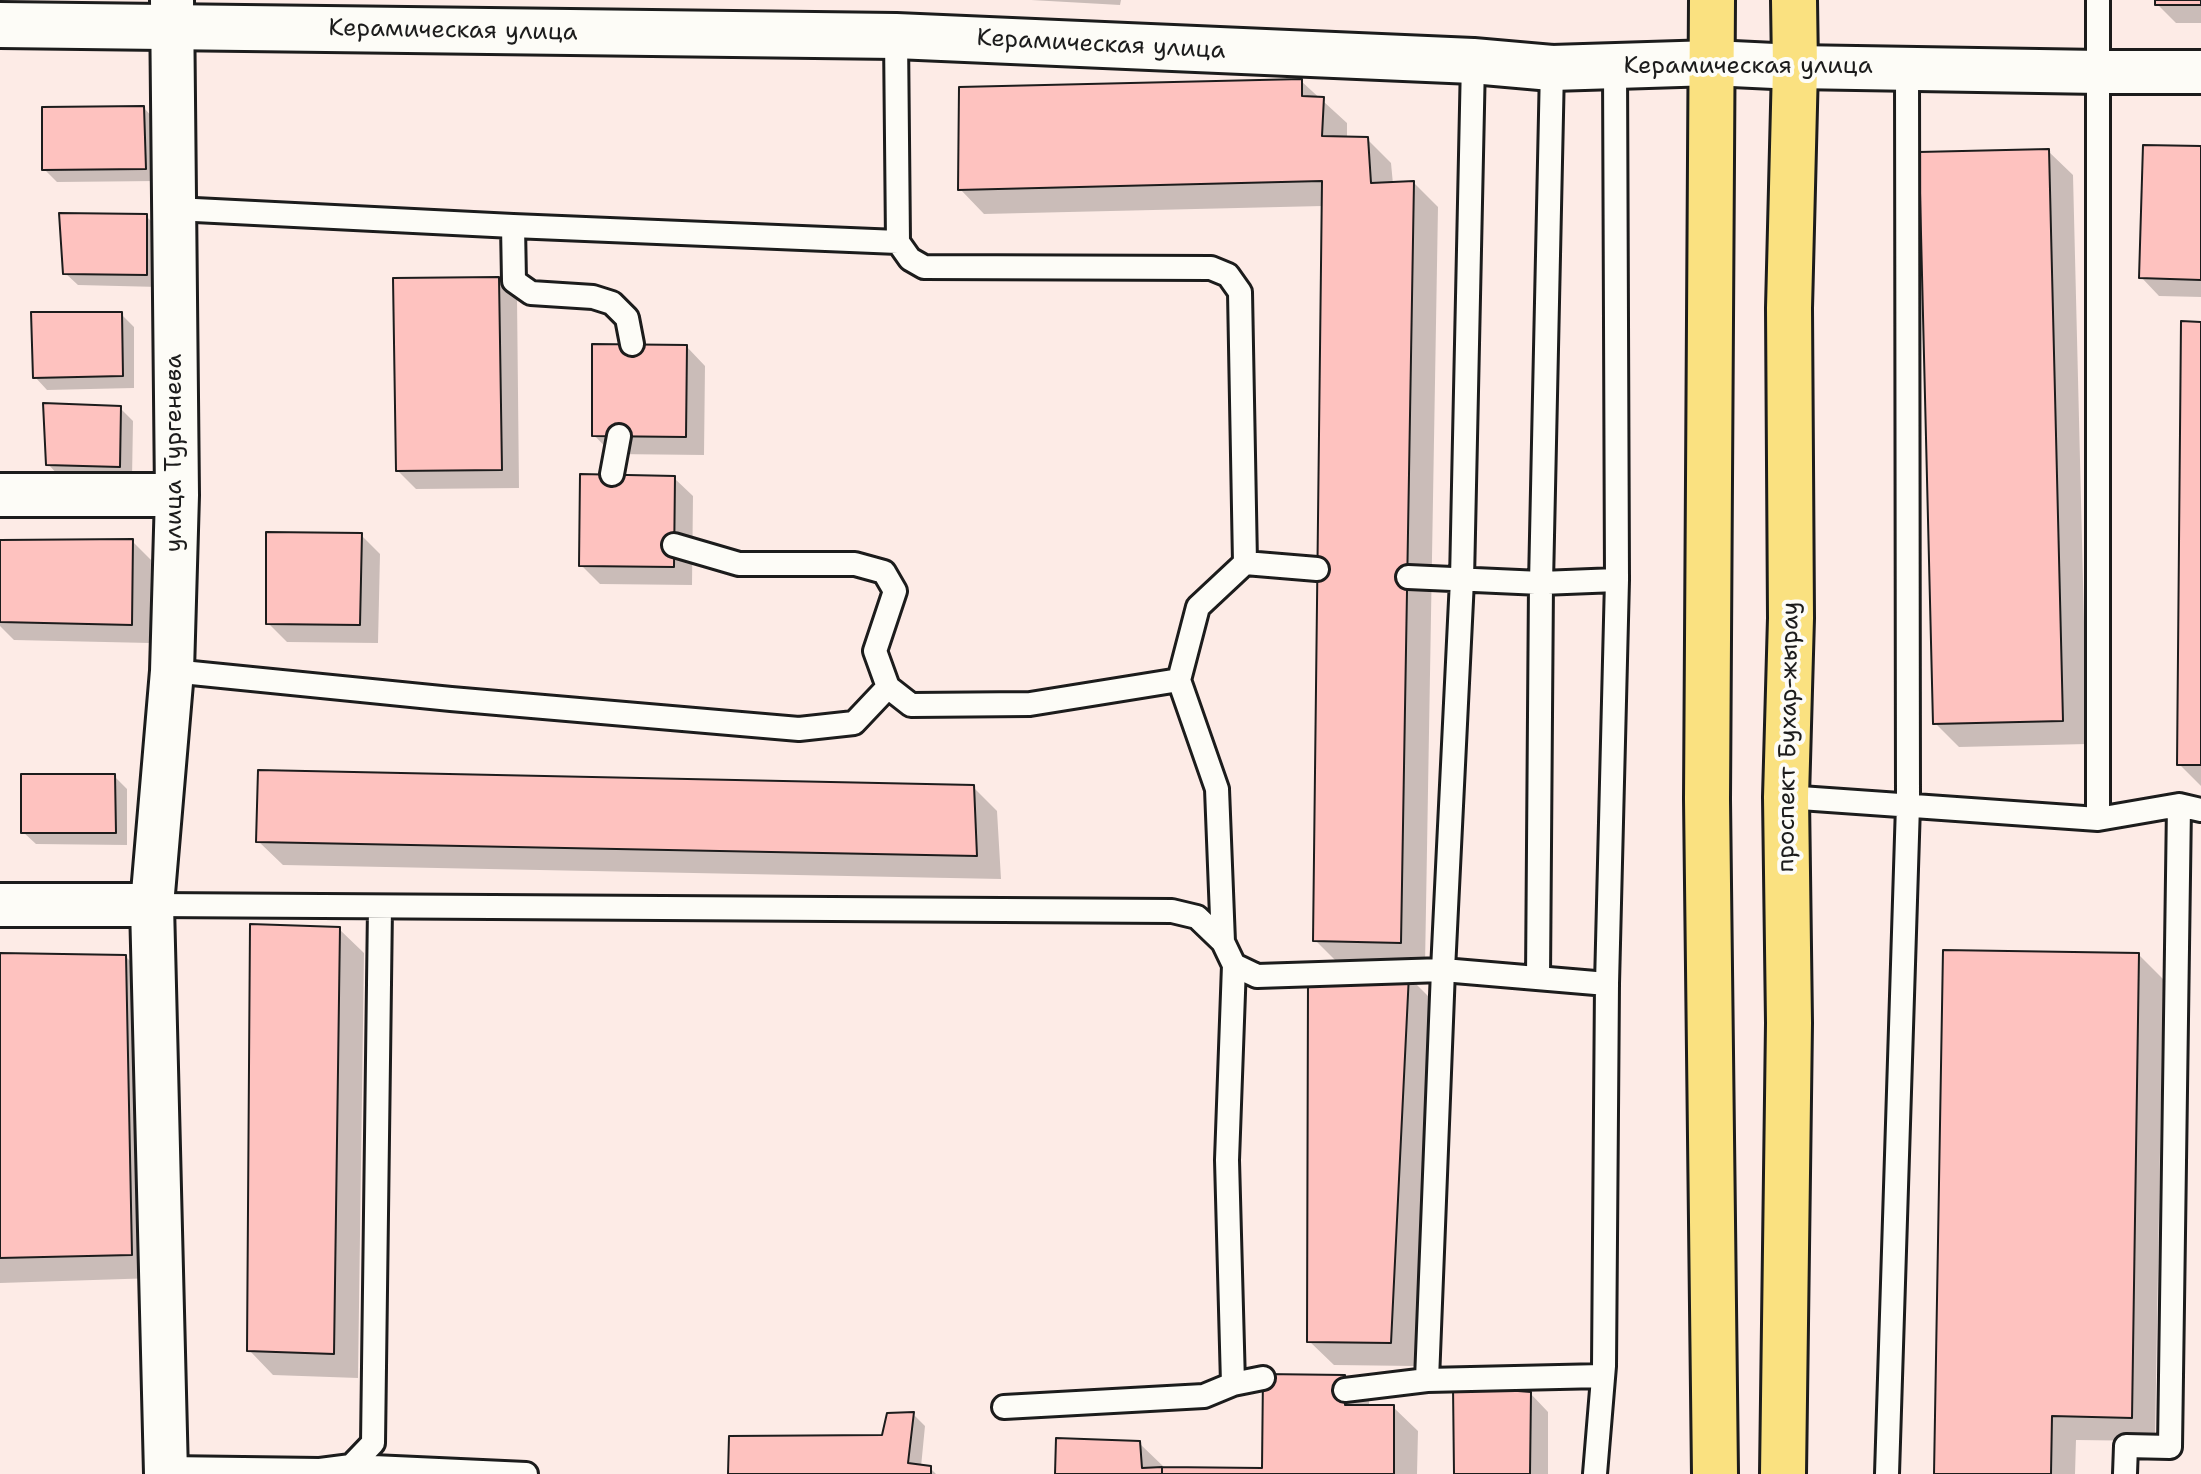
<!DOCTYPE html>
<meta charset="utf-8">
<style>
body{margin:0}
canvas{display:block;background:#fdebe6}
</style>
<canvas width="2201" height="1474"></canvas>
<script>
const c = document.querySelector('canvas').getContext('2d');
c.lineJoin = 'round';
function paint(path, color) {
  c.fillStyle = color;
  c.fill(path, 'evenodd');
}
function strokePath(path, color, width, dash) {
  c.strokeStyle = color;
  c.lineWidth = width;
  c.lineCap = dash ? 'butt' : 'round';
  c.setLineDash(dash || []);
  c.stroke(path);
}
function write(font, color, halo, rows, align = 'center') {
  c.font = font + ' "Shantell Sans",sans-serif';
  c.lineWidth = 8;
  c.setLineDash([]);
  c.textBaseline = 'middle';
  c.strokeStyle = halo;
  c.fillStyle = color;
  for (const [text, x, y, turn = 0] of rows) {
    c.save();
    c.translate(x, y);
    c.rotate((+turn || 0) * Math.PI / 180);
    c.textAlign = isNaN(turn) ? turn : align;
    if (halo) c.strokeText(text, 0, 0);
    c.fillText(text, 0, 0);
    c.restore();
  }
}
paint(new Path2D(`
 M1031,0H1121L1120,5Z
 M2157,0H2201V23H2176L2157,4Z
 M1301,81L1347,123V138L1367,139L1391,163L1393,184L1414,183L1438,207L1425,966L1339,964L1315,940L1323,206L984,214L960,189Z
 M144,108L156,121L158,181L57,182L44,169Z
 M2201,148V297L2159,296L2141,277Z
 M2048,151L2073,175L2087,744L1959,747L1935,723Z
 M146,216L159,229V287L78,285L65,273Z
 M498,279L517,297L519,488L416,489L398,471Z
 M121,314L134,327V388L47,390L35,377Z
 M2201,324V786L2179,764Z
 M687,347L705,366L704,455L612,454L594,435Z
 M120,408L133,421L132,479L60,477L48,464Z
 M674,478L693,496L692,585L600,584L581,565Z
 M361,535L380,554L378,643L287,642L268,623Z
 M132,541L151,560L150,643L14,640L0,626V542Z
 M114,776L127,789V845L36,844L23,832Z
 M973,787L997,811L1001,879L283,865L258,841Z
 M339,929L364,953L358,1378L273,1375L249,1350Z
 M0,955L126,957L150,981L156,1278L0,1283Z
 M2139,955L2163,979L2155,1441L2076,1440L2075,1474H1936Z
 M1408,976L1433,1001L1415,1366L1334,1365L1309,1341Z
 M1345,1377L1369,1401V1407H1393L1418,1431L1417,1474H1057L1139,1443L1164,1467L1264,1470Z
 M1530,1393L1548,1412V1474H1456Z
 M913,1414L925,1426L921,1467L930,1468L936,1474H730L883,1437Z`), '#0003');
const building = new Path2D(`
 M2155,0H2201V5H2155Z
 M1302,79V96L1324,97L1322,136L1368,137L1371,183L1414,181L1401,943L1313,941L1322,181L958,190L959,87Z
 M144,106L146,169L42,170V107Z
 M2143,145L2201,146V280L2139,278Z
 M2049,149L2063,721L1933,724L1919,152Z
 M59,213L147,214V275L63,274Z
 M499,277L502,470L396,471L393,278Z
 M31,312H122L123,376L33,378Z
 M2181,321L2201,322V765H2177Z
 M592,344L687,345L686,437L592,436Z
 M43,403L121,406L120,467L46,465Z
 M580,474L675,476L674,567L579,566Z
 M266,532L362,533L360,625L266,624Z
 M133,539L132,625L0,622V540Z
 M258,770L974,785L977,856L256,842Z
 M21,774H115L116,833H21Z
 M250,924L340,927L334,1354L247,1351Z
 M1943,950L2139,953L2132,1418L2052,1416L2051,1474H1934Z
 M0,953L126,955L132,1255L0,1258Z
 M1409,974L1391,1343L1307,1342L1308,978Z
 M1263,1374L1345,1375V1405H1394V1474H1162V1467L1262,1468Z
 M1453,1386L1531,1392L1530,1474H1454Z
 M914,1412L908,1463L931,1466V1474H728L729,1436L882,1435L887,1413Z
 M1056,1438L1140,1441L1142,1468L1162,1467V1474H1055Z`);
paint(building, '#fec2bf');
strokePath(building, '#1c1c1c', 2);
const lane = new Path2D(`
 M896,36L898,242L910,259L924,267L1211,268L1228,275L1240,292L1245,563L1198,607L1179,680L1217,789L1223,942L1234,965L1257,976L1443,970L1607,984
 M1473,61L1462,580L1443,970L1427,1380L1603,1376
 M175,209L513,226L898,242
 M513,226L514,281L531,293L593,297L612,303L627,318L632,344
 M612,474L619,436
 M674,545L739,564H855L884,572L895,591L875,651L888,687L911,705L1030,704L1179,680
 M1245,563L1317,569
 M1408,577L1541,583L1617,580
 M172,671L451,699L799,729L854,723L888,687
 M1786,797L2098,819L2179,805L2201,810
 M2098,819V0
 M152,905L1172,911L1197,917L1223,942
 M1538,978L1541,583L1552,68
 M1233,1384L1227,1160L1234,965
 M1345,1390L1427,1380
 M1004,1407L1204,1396L1233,1384L1263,1378
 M351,1466L526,1474
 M166,1468L320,1470L351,1466L373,1443L380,907
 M1595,1474L1604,1366L1607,984L1617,580L1615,66
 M1887,1474L1908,805L1907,69
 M2125,1474L2126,1446L2170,1447L2179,805`);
const street = new Path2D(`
 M1795,67L2100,72H2201
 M0,495H177
 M0,905H152
 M166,1474L152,905L172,671L177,495L172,0`);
const secondary = new Path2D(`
 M0,25L896,36L1473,61L1552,68L1712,63L1795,67`);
const primary = new Path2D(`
 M1712,0L1707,799L1715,1474
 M1783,1474L1789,1023L1786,797L1791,618L1789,308L1795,67L1794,0`);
strokePath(lane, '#1c1c1c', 28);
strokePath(street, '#1c1c1c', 48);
strokePath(secondary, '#1c1c1c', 50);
strokePath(primary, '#1c1c1c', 50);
strokePath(lane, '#fdfcf7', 22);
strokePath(street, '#fdfcf7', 42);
strokePath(secondary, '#fdfcf7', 44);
strokePath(primary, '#fae180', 44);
write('24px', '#1c1c1c', '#fdfcf7', [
 ["Керамическая улица",453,31,1],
 ["Керамическая улица",1101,45,3],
 ["Керамическая улица",1748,67],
 ["улица Тургенева",175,453,-90],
 ["проспект Бухар-жырау",1789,737,-89]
]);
</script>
